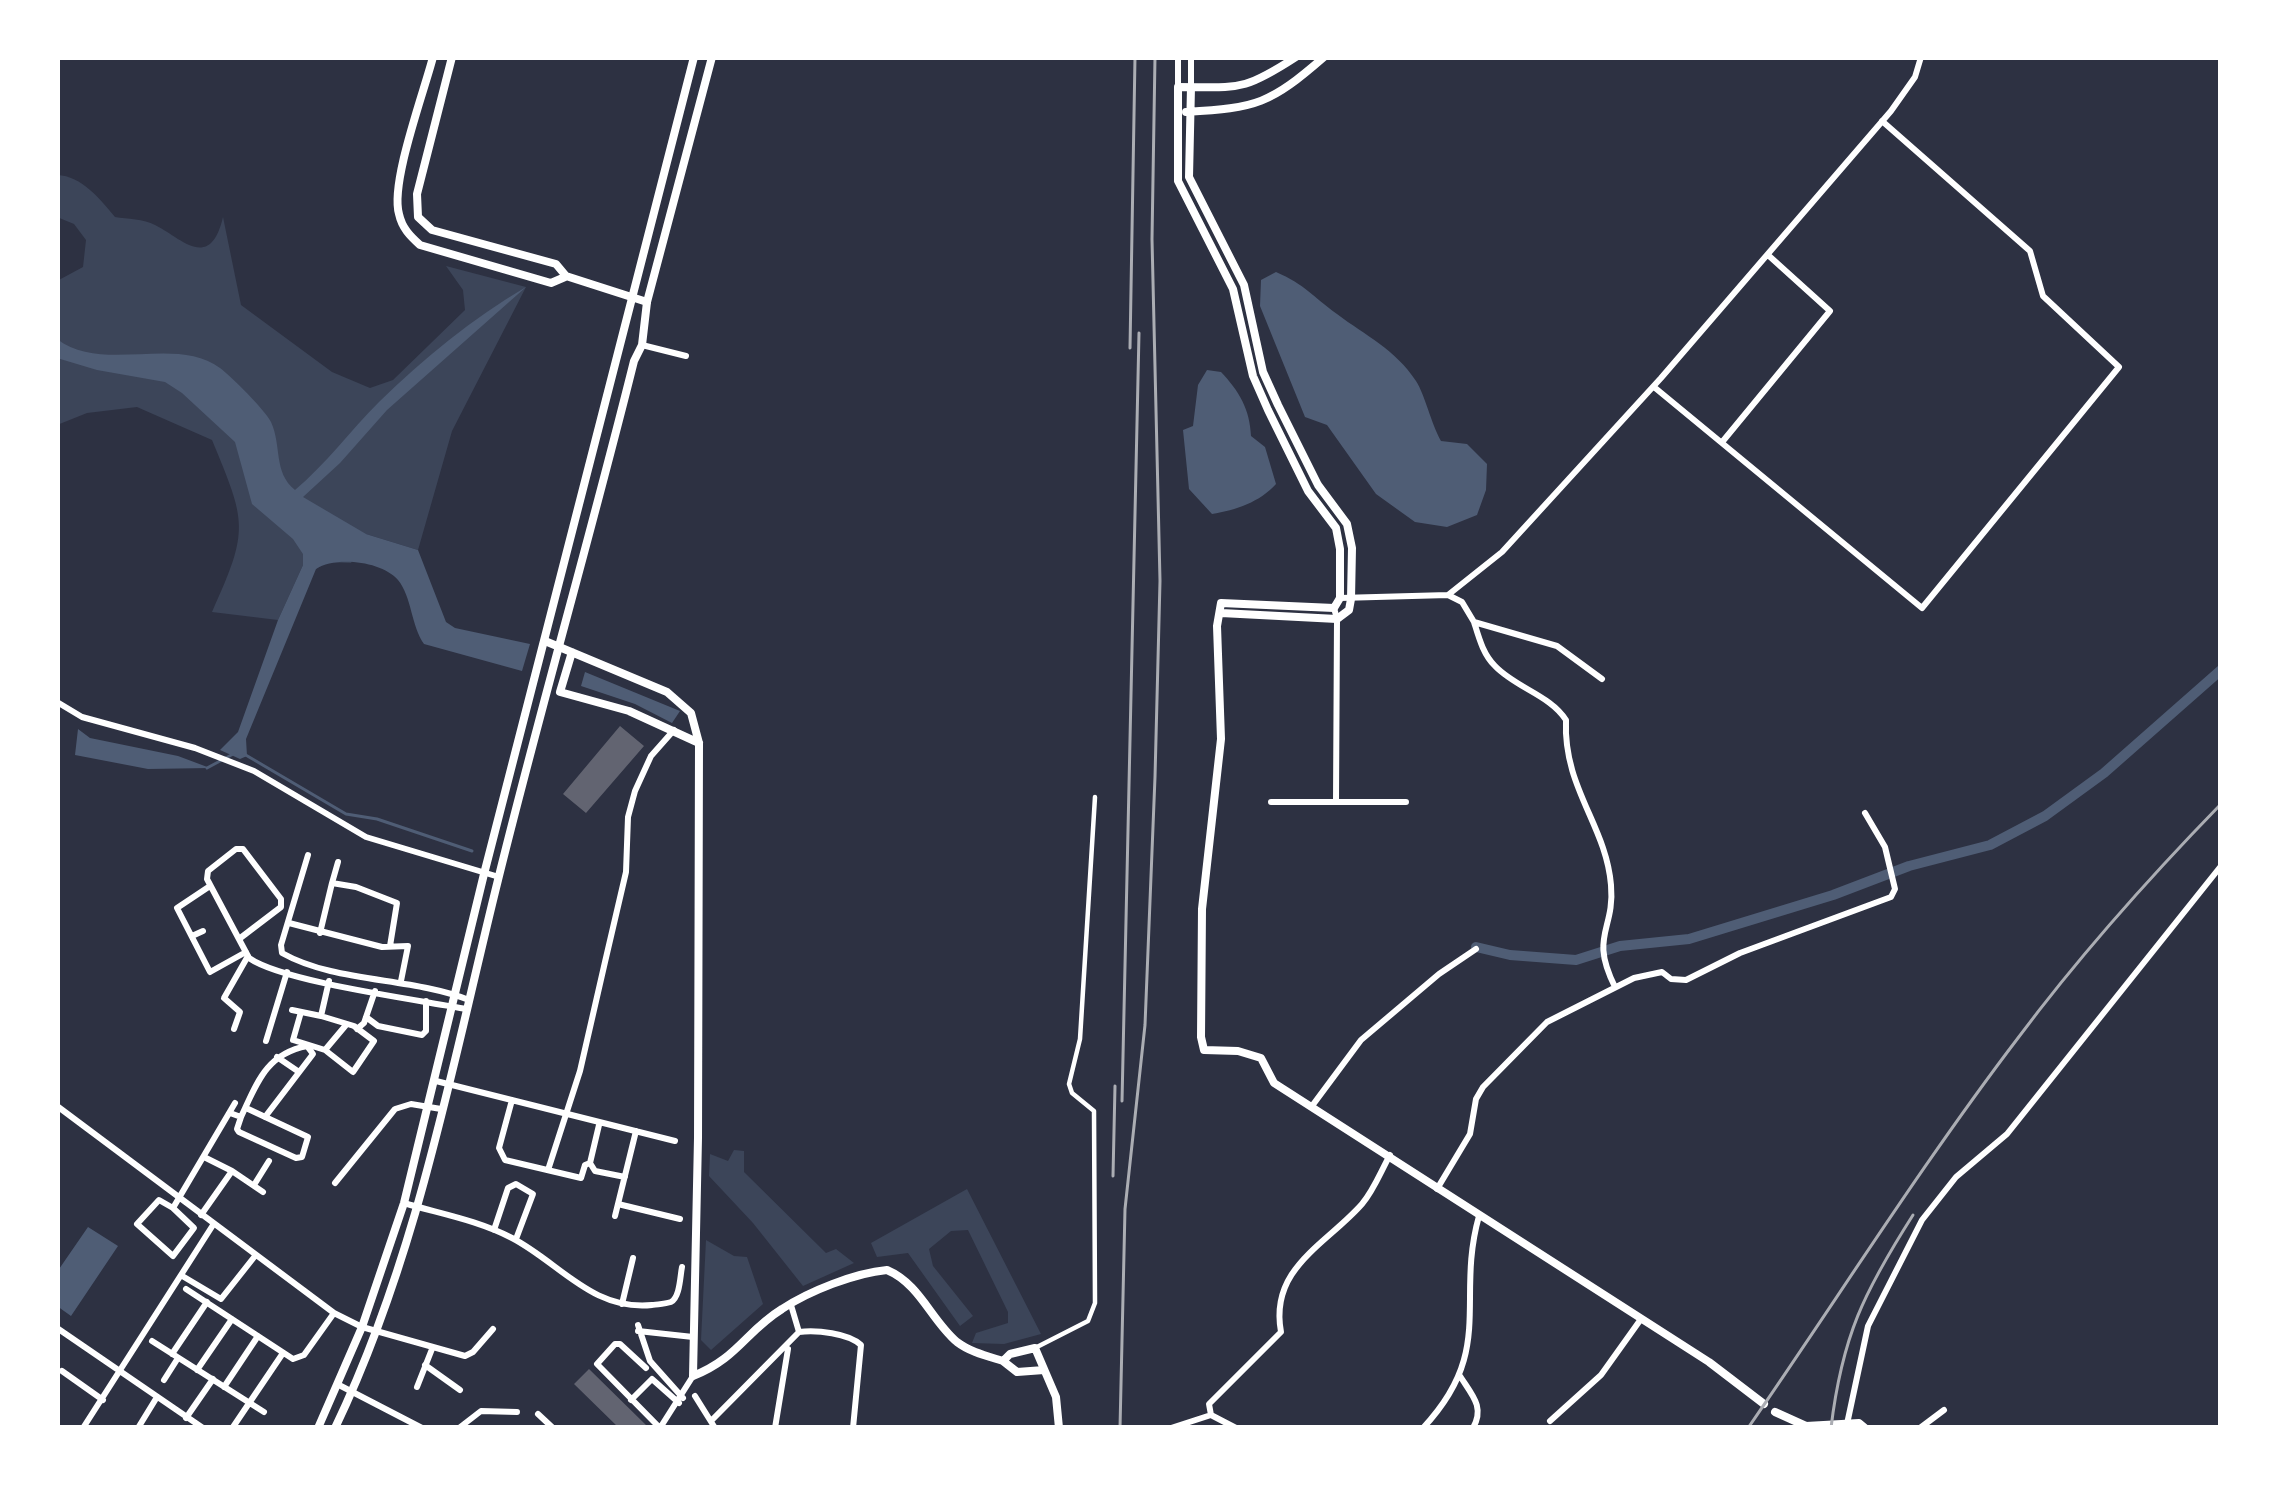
<!DOCTYPE html>
<style>
body{margin:0}
#map{position:relative;width:2278px;height:1485px;overflow:hidden;background:#2d3142;font-family:"Noto Sans",sans-serif}
canvas{display:block}
.frame{position:absolute;inset:0;border:60px solid #fff;pointer-events:none}
</style>
<div id="map">
<canvas width="2278" height="1485"></canvas>
<div class="frame"></div>
</div>
<script>
const c = document.querySelector('canvas').getContext('2d');
c.lineJoin = 'round';
function paint(path, color) {
  c.fillStyle = color;
  c.fill(path, 'evenodd');
}
function strokePath(path, color, width, dash) {
  c.strokeStyle = color;
  c.lineWidth = width;
  c.lineCap = dash ? 'butt' : 'round';
  c.setLineDash(dash || []);
  c.stroke(path);
}
paint(new Path2D(`
 M57,175C82,176 100,199 115,217C127,219 144,219 155,225C180,237 210,273 223,217L241,305L332,372L370,388L393,380L465,310L463,290L446,266L526,287L452,431L418,550L366,534L351,563L327,562L316,569L303,565L278,620L212,612C250,529 246,522 212,440L137,407L87,413L57,425V281L83,267L86,240L74,224L57,217Z
 M734,1150L744,1151V1172L826,1253L836,1249L854,1263L803,1286L753,1223L709,1176L710,1154L728,1161Z
 M967,1189L1041,1334L1004,1344L972,1343L976,1333L1008,1323V1312L968,1230L951,1231L929,1249L933,1266L973,1316L960,1326L908,1253L877,1257L871,1243Z
 M706,1240L734,1256L747,1257L763,1304L711,1350L701,1340Z`), '#3c4559');
paint(new Path2D(`
 M1276,272C1306,285 1312,296 1337,314C1366,336 1395,349 1416,381C1425,395 1431,423 1441,441L1467,444L1487,464L1486,490L1477,515L1447,527L1415,522L1376,494L1327,425L1305,417L1260,306L1261,280Z
 M526,287L387,410L340,463L303,497L366,534L418,550L446,622L455,628L530,644L522,671L424,644C411,626 412,597 398,580C382,561 335,556 316,569L246,739L247,756L240,759L220,750L238,732L278,620L303,565V554L293,539L252,504L235,442L182,393L165,382L97,370L57,358V339C102,374 176,335 220,368C231,376 265,410 271,422C282,446 273,472 295,490C326,464 350,431 379,402C424,358 472,319 526,287Z
 M1207,370L1221,372C1239,391 1250,409 1251,436L1265,447L1276,484C1260,502 1236,510 1212,514L1189,489L1183,430L1193,426L1198,385Z
 M585,672L680,711L672,723L635,704L581,686Z
 M78,729L90,738L178,756L210,768L148,769L75,755Z
 M88,1227L118,1246L71,1316L57,1306V1272Z`), '#4f5d75');
strokePath(new Path2D(`
 M244,754L346,814L377,819L472,851
 M207,768L235,753`), '#4f5d75', 3);
strokePath(new Path2D(`
 M1476,947L1510,955L1576,960L1620,946L1689,939L1833,895L1909,866L1990,845L2045,816L2104,773L2221,670`), '#4f5d75', 10);
paint(new Path2D(`
 M620,726L644,746L586,813L563,794Z
 M589,1369L646,1425L644,1428H619L574,1384Z`), '#626471');
strokePath(new Path2D(`
 M1035,1348L1088,1321L1095,1303L1094,1111L1072,1093L1069,1084L1080,1039L1095,797`), '#fff', 4.5);
strokePath(new Path2D(`
 M1178,87V57
 M1191,87V57
 M642,345L686,356
 M1654,387L1922,608L2119,367L2043,296L2030,251L1882,121
 M1723,441L1830,311L1768,255
 M1448,595L1462,602L1474,622L1557,646L1602,679
 M1340,598L1448,595L1502,552L1661,378L1891,111L1915,77L1921,57
 M1334,608L1337,619L1336,801
 M1474,622C1479,638 1483,654 1495,666C1516,688 1550,695 1566,720C1563,788 1606,825 1611,885C1615,931 1589,935 1615,987
 M57,702L82,717L195,748L254,771L366,837L499,877
 M1271,802H1406
 M308,855L281,945L282,953C335,983 411,977 469,1000
 M332,883L338,862
 M210,886L177,908L210,972L246,952
 M289,923L382,947L408,946L401,981
 M320,933L332,883L356,887L397,903L390,946
 M192,936L203,931
 M239,939L281,907V899L243,849H236L208,871L207,879L249,958C283,982 419,1000 466,1009
 M292,1010L321,1016L329,981
 M301,1012L293,1040L325,1050L353,1072L374,1041L354,1026L321,1016
 M366,1017L378,1026L422,1035L426,1031V1001
 M234,1029L240,1012L224,998L248,956
 M357,1029L364,1023L375,991
 M266,1041L287,972
 M325,1050L346,1025
 M277,1057L299,1072
 M436,1081L675,1141
 M512,1100L499,1148L505,1160L581,1178L585,1165L590,1163L599,1125
 M57,1106L334,1313L362,1327L465,1356L473,1352L493,1329
 M1312,1106L1361,1040L1439,974L1476,949
 M230,1113L241,1117C257,1083 266,1054 307,1046L313,1054L265,1117
 M241,1117L237,1129L239,1132L296,1158L302,1157L308,1137L246,1108
 M590,1163L595,1171L625,1177
 M548,1170L580,1071L605,962L626,872L628,817L635,791L651,756L674,730
 M232,1171L263,1192
 M335,1183L395,1109L411,1104L441,1109
 M254,1185L269,1161
 M1437,1189L1470,1134L1476,1099L1483,1087L1547,1022L1634,978L1662,972L1671,979L1686,980L1740,953L1891,897L1895,889L1885,847L1865,813
 M404,1203C441,1214 477,1220 512,1238C560,1263 592,1311 652,1305C654,1305 670,1303 671,1302C680,1297 680,1277 682,1267
 M618,1204L680,1219
 M173,1208L159,1200L137,1224L173,1256L194,1228L173,1208L235,1103
 M201,1215L232,1171L206,1158
 M615,1216L636,1131
 M494,1230L508,1188L516,1184L533,1194L516,1239
 M184,1277L221,1299L255,1256
 M186,1289L293,1359L304,1355L334,1313
 M622,1304L633,1258
 M791,1305L799,1332
 M638,1325L650,1361L683,1398
 M57,1328L203,1428
 M638,1331L693,1337
 M152,1341L264,1412
 M172,1354L207,1302
 M425,1365L460,1390
 M646,1368L620,1344H615L597,1364L660,1428
 M197,1370L232,1319
 M62,1371L103,1400
 M1460,1376C1472,1395 1485,1407 1473,1428
 M164,1380L178,1358
 M339,1385L422,1428
 M224,1387L258,1336
 M417,1387L432,1349
 M695,1396L715,1428
 M631,1400L652,1379L679,1403
 M538,1414L553,1428
 M186,1418L213,1379
 M711,1421L799,1332C817,1330 848,1333 861,1345L853,1428
 M1550,1421L1601,1375L1641,1319
 M1847,1424L1868,1326L1922,1220L1956,1177L2007,1134L2221,866
 M233,1427L283,1353
 M83,1428L213,1225
 M138,1428L157,1397
 M459,1428L481,1411L517,1412
 M660,1428L693,1376
 M775,1428L788,1349
 M1171,1428L1211,1415
 M1236,1428L1211,1415L1209,1404L1281,1332C1269,1268 1327,1244 1362,1204C1374,1190 1381,1171 1390,1155
 M1423,1428C1496,1350 1455,1301 1479,1216
 M1920,1428L1944,1410`), '#fff', 6);
strokePath(new Path2D(`
 M433,57C424,92 390,183 399,214C402,228 410,236 420,245L551,283L565,277
 M452,57L417,194L418,217L432,230L556,264L566,276L647,302
 M1296,57C1242,92 1240,87 1178,87V181L1233,289L1253,376L1268,410L1308,491L1336,528L1340,549V598L1334,608L1221,603L1217,626L1221,739L1202,909L1201,1037L1204,1050L1238,1051L1261,1058L1274,1083L1709,1362L1764,1404
 M1191,87L1189,177L1244,285L1263,372L1278,405L1318,485L1347,524L1352,548L1351,599L1349,610L1337,619L1221,613
 M1186,112C1257,108 1270,104 1324,57
 M545,641L667,692L691,713L699,743L698,1138L693,1376C738,1358 745,1332 782,1309C809,1291 855,1273 887,1270C920,1284 931,1320 957,1342C970,1352 987,1356 1003,1361L1010,1354L1035,1348L1056,1397L1059,1428
 M572,652L560,692L629,711L699,743
 M1003,1361L1017,1372L1044,1370
 M1775,1412L1806,1426L1859,1423L1865,1428`), '#fff', 8);
strokePath(new Path2D(`
 M318,1428L362,1327L404,1203L484,874L694,57
 M335,1428C418,1255 452,1065 498,880C541,706 591,534 634,361L642,345L647,302L712,57`), '#fff', 8);
strokePath(new Path2D(`
 M1130,348L1135,57
 M1122,1101L1139,333
 M1113,1176L1115,1086
 M1120,1428L1125,1209L1145,1025L1155,777L1160,581L1152,239L1155,57
 M1748,1428C1838,1298 1922,1164 2018,1038C2080,955 2149,878 2221,804
 M1831,1428C1842,1336 1864,1292 1913,1215`), '#abadb3', 3);
</script>
